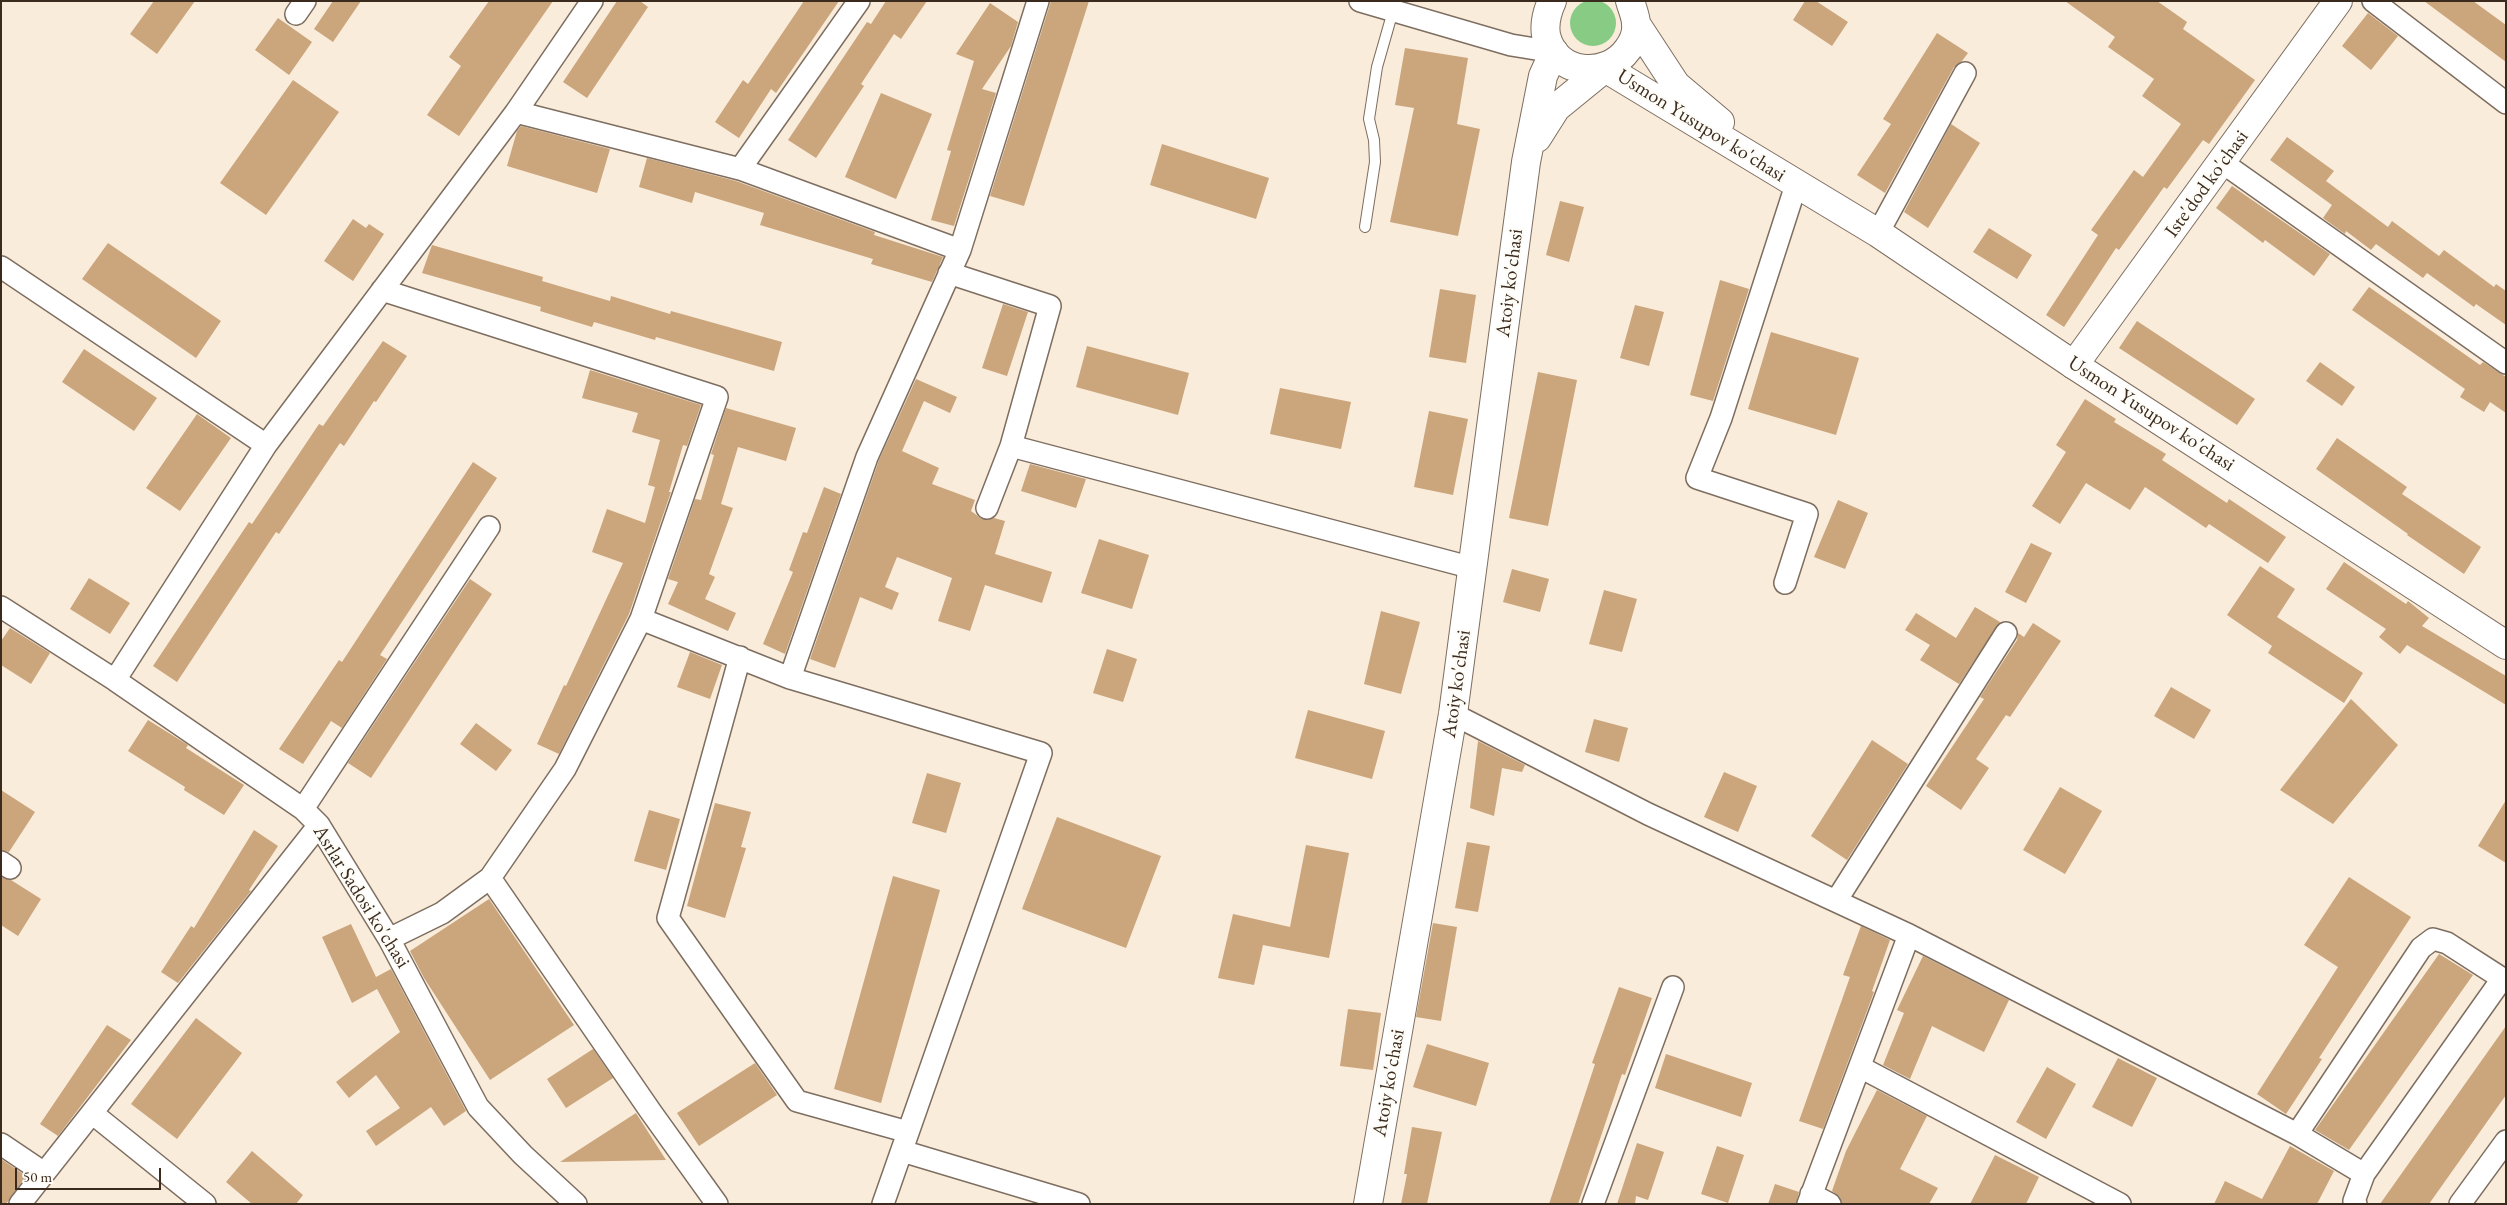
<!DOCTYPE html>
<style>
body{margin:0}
#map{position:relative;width:2507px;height:1205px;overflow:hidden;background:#f9ecdb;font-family:"EB Garamond",serif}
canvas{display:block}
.frame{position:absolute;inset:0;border:2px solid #3b2a1e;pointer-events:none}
.scale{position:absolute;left:15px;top:1168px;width:146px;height:22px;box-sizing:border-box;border:2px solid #3b2a1e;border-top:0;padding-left:6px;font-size:15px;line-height:18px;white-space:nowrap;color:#3b2a1e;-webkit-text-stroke:4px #fdfcf7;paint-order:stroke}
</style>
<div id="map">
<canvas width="2507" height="1205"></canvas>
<div class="frame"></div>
<div class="scale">50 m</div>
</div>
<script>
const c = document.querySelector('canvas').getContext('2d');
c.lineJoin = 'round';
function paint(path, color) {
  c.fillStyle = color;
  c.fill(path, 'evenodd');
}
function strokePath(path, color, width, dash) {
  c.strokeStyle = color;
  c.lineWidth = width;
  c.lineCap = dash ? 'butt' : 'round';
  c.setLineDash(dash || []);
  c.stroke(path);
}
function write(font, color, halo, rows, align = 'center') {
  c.font = font + ' "EB Garamond",serif';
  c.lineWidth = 4.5;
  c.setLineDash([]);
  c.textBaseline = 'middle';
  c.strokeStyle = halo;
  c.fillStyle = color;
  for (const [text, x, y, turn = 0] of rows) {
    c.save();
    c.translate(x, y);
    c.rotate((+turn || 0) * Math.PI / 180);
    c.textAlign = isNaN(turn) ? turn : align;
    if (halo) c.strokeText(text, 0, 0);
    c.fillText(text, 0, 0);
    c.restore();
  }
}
paint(new Path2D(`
 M1570 23a23 23 0 1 1 46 0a23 23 0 1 1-46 0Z`), '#87cb84');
paint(new Path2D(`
 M154,1H195L157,54L130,34Z
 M333,1H361L333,42L314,29Z
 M489,1H553L459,136L427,115L461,66L449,57Z
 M617,1H640L648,7L587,98L563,82Z
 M804,1H839L776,93L771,89L739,138L715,122L743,80L748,84Z
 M886,1H927L901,39L894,34L861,84L864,86L816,158L788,140L867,22L871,24Z
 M1051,1H1089L1024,206L990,196Z
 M1805,1H1816L1848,22L1832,46L1793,20Z
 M2065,1H2157L2187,22L2183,29L2255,80L2209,144L2203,140L2167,189L2164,187L2119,250L2116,248L2064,327L2046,315L2098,235L2091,230L2134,170L2143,177L2181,124L2142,96L2154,79L2108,47L2115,37Z
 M2424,1H2473L2506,25V62Z
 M990,3L1018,22L1011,46L982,89L996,93L954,226L931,220L951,151L947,150L974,61L956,54Z
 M2368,13L2398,36L2371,70L2342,46Z
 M278,18L312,42L289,75L255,50Z
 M1937,33L1968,53L1962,61L1954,67L1885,193L1857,175L1891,124L1883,119Z
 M1405,48L1468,58L1457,124L1480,129L1458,236L1390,222L1414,108L1395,105Z
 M293,80L339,112L266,215L220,183Z
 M881,93L932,114L896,199L845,177Z
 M1951,124L1980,143L1928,228L1904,212Z
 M521,126L610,149L597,193L507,166L517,131Z
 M2287,137L2334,171L2326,181L2388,227L2392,221L2439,256L2444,250L2494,287L2496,284L2506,291V325L2476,304L2474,307L2427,273L2423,278L2376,244L2371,250L2346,231L2345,234L2323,218L2332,205L2270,160Z
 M1162,144L1269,178L1256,219L1150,185Z
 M647,158L736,181L875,232L874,235L943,257L932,282L871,264L873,259L760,225L764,213L695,192L692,203L639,187Z
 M2232,186L2330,254L2314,276L2265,240L2263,243L2216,208Z
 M1560,201L1584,207L1569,262L1546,255Z
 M353,219L366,228L369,224L384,234L353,281L324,261Z
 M1989,228L2032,255L2017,279L1973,252Z
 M108,243L221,321L196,358L82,279Z
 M432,245L543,277L542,281L610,301L611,296L670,314L671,311L782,342L774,371L656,337L655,340L594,322L592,327L540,311L541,307L422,273Z
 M1720,280L1749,289L1713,401L1690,395Z
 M2369,287L2480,365L2483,362L2506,377V413L2490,402L2484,412L2460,397L2465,389L2352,310Z
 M1440,289L1476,295L1466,363L1429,357Z
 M1003,304L1028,312L1007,376L982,368Z
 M1635,305L1664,312L1649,366L1620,358Z
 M2137,321L2255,399L2237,425L2119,348Z
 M1771,332L1859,358L1836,435L1748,409Z
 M383,341L407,356L376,402L374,401L344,446L340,443L279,534L276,532L177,682L153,666L249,522L252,524L319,424L323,426Z
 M1087,346L1189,373L1178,415L1076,387Z
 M84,349L157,398L134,431L62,382Z
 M2320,362L2355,387L2342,406L2306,381Z
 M590,370L701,405L687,446L683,445L669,492H671L629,614L559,754L537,744L564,685L566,686L623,563L592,552L607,509L645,523L655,487L648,485L660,440L632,432L638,413L582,398Z
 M1538,372L1577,380L1548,526L1509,518Z
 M916,379L957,397L950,413L924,401L902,451L939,468L932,484L975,500L971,511L982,519L994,518L1005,521L995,554L1052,572L1042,603L985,585L970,631L938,621L952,578L897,557L885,587L899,593L892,610L860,597L835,668L810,659L879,460Z
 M1280,388L1351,402L1341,449L1270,434Z
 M2085,399L2116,419L2114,422L2166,454L2162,460L2227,503L2229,499L2286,537L2268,563L2209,524L2206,528L2145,487L2130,510L2086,483L2060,524L2032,506L2066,452L2056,445Z
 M726,408L796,428L786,461L738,447L721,504L733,508L709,574L715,577L705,599L736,613L728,631L668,604L678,582L668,579L695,499L701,500L714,455L711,454Z
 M1429,411L1468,419L1453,495L1414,487Z
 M197,414L231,438L180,511L146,488Z
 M2337,438L2407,487L2402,494L2481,547L2464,574L2407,535L2408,534L2316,469Z
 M473,462L497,478L380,655L387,659L342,728L331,721L303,764L279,749L339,660L342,662Z
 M1030,464L1086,479L1076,508L1021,491Z
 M824,487L841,494L785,654L763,644L793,572L789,570L803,532L807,533Z
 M1838,500L1868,513L1845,569L1814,557Z
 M1099,539L1149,555L1132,609L1081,593Z
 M2031,543L2052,553L2026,603L2005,592Z
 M2344,562L2406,604L2408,601L2429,618L2422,626L2506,676V705L2407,645L2400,654L2379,637L2386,629L2326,589Z
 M2260,566L2295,589L2277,617L2363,673L2344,703L2268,653L2272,646L2227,615Z
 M1512,569L1549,579L1540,612L1503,602Z
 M89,578L130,603L110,634L70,609Z
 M470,579L492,594L371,778L348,763Z
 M1604,590L1637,599L1622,652L1589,644Z
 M1975,607L2000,622L1959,684L1920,660L1930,645L1905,630L1916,613L1956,638Z
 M1381,611L1420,622L1401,694L1364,684Z
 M2033,623L2061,641L2010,717L2006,715L1976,759L1989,768L1961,810L1926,786L1984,699L1980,697L2017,640L2018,633L2024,637Z
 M10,628L50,653L31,684L1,665V641Z
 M1107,649L1137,659L1123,702L1093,693Z
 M690,652L722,665L710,699L677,687Z
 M2171,687L2211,710L2194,739L2154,716Z
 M2351,699L2398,745L2333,824L2280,790Z
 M1308,710L1385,731L1372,779L1295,758Z
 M1594,719L1628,728L1619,762L1585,752Z
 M148,720L188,745L186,748L244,785L224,815L184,790L185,787L128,751Z
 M476,723L512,750L496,771L460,744Z
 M1872,740L1908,764L1847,860L1811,836Z
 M1478,741L1525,765L1522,772L1502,768L1494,816L1470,808Z
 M1724,772L1757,786L1738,832L1704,817Z
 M927,773L961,783L946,833L912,823Z
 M2060,787L2102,811L2065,874L2023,850Z
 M1,790L35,812L9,852L1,850Z
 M2506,800V863L2478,846Z
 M715,803L751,812L741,847L746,848L725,918L687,906Z
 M649,810L680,819L666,870L634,861Z
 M1057,817L1161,856L1126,948L1022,909Z
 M254,830L278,846L249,890L251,891L178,983L161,972L191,926L194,928Z
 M1467,842L1490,846L1478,912L1455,908Z
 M1306,845L1349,853L1329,958L1263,945L1254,985L1218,978L1233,914L1290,927Z
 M893,876L940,890L881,1103L834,1089Z
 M1,877L11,880L41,899L18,936L1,925Z
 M2349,877L2411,917L2319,1058L2322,1059L2286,1114L2257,1094L2338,967L2304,945Z
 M489,899L574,1025L490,1080L424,978L410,951Z
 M1433,923L1457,927L1441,1021L1416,1017Z
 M351,924L376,977L391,969L466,1111L444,1126L431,1107L376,1146L366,1131L400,1108L376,1075L349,1098L336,1082L400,1032L377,989L352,1003L322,937Z
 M1861,926L1890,940L1872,991L1874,992L1823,1129L1799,1121L1850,977L1843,975Z
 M2439,954L2473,975L2349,1150L2315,1130Z
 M1923,956L2009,1000L1984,1052L1932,1026L1910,1079L1883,1065L1904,1013L1897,1010Z
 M1619,987L1652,998L1625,1075L1622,1074L1578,1204H1549L1595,1064L1592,1063Z
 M1348,1009L1381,1013L1373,1070L1340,1066Z
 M196,1018L242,1053L177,1139L131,1104Z
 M107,1025L131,1040L58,1136L40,1124Z
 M2506,1026V1095L2429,1204H2380Z
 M1427,1044L1489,1063L1476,1106L1413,1087Z
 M593,1049L613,1078L566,1108L547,1079Z
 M1666,1054L1752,1083L1741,1117L1655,1088Z
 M2118,1058L2157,1078L2132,1127L2092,1107Z
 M755,1063L777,1095L699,1146L677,1113Z
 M2047,1067L2076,1084L2046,1139L2016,1122Z
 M1877,1090L1927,1116L1900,1169L1938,1188L1929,1204H1842L1840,1197L1832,1191L1846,1151Z
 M636,1113L666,1160L560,1162Z
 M1412,1127L1442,1132L1427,1204H1401L1407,1174H1404Z
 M1637,1143L1664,1152L1648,1200L1636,1196L1635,1204H1617Z
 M1717,1146L1744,1155L1728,1203L1701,1194Z
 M2290,1146L2334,1171L2317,1204H2214L2225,1181L2262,1199Z
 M252,1151L303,1195L296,1204H252L226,1182Z
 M1995,1155L2039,1177L2026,1204H1970Z
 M1,1159L26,1176L6,1204H1Z
 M1775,1184L1799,1192L1796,1204H1768Z`), '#cba57c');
const lane = new Path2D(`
 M1365,227L1375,162L1374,140L1369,119L1377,67L1393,11`);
const street = new Path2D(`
 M1360,1L1511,45L1554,52
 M2373,1L2506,103
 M296,14L305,1
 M516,112L740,169L960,250
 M2223,163L2506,363
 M740,169L859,1
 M1878,233L1965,73
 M1,267L266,445
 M949,273L1050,306L1011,446
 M382,290L717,397L641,619L565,769L490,878
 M987,508L1011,446L1473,568
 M1785,583L1807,514L1697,478L1721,418L1796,185
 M1,607L115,680L303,809L319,825L389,939L478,1107L523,1155L576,1204
 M641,619L790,678L1041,753L883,1204
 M740,657L668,918L797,1101L908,1132
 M790,678L867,457L960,250L1038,1
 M115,680L266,445L516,112L592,1
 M1453,714L1648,814L1909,935L2297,1134L2364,1174L2502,979
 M303,809L489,527
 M1,862L10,868
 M1836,901L2006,633
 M389,939L442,913L490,878L651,1112L717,1204
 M1860,1067L2120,1204
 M92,1113L205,1204
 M2297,1134L2421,948L2433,939L2447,943L2506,981
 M1,1144L44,1173
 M902,1151L1079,1204
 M1811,1194L1830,1204
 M20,1204L319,825
 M1593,1204L1673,987
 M1808,1204L1909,935
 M2356,1204L2354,1201L2364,1174
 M2460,1204L2506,1141`);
const secondary = new Path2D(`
 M1537,138L1556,108L1605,68
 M2074,365L2338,1
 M1368,1204L1453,714L1526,162L1543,76L1554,52`);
const primary = new Path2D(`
 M1552,1C1547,12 1544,23 1546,35C1555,75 1606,80 1628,49C1633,42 1637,32 1636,24C1636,17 1632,8 1630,1
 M1636,24L1676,85L1720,122
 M1605,68L1878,233L2074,365L2506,645`);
strokePath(lane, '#7e6e60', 12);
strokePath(street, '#7e6e60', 24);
strokePath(secondary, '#7e6e60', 30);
strokePath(primary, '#7e6e60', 30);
strokePath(lane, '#fff', 10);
strokePath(street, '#fff', 21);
strokePath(secondary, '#fff', 28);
strokePath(primary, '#fff', 28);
write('20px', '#3b2a1e', '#fdfcf7', [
 ["Usmon Yusupov ko'chasi",1701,126,32],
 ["Iste'dod ko'chasi",2207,184,-54],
 ["Atoiy ko'chasi",1510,283,-83],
 ["Usmon Yusupov ko'chasi",2151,414,33],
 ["Atoiy ko'chasi",1457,684,-82],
 ["Asrlar Sadosi ko'chasi",361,897,58],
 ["Atoiy ko'chasi",1389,1083,-80]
]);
</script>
